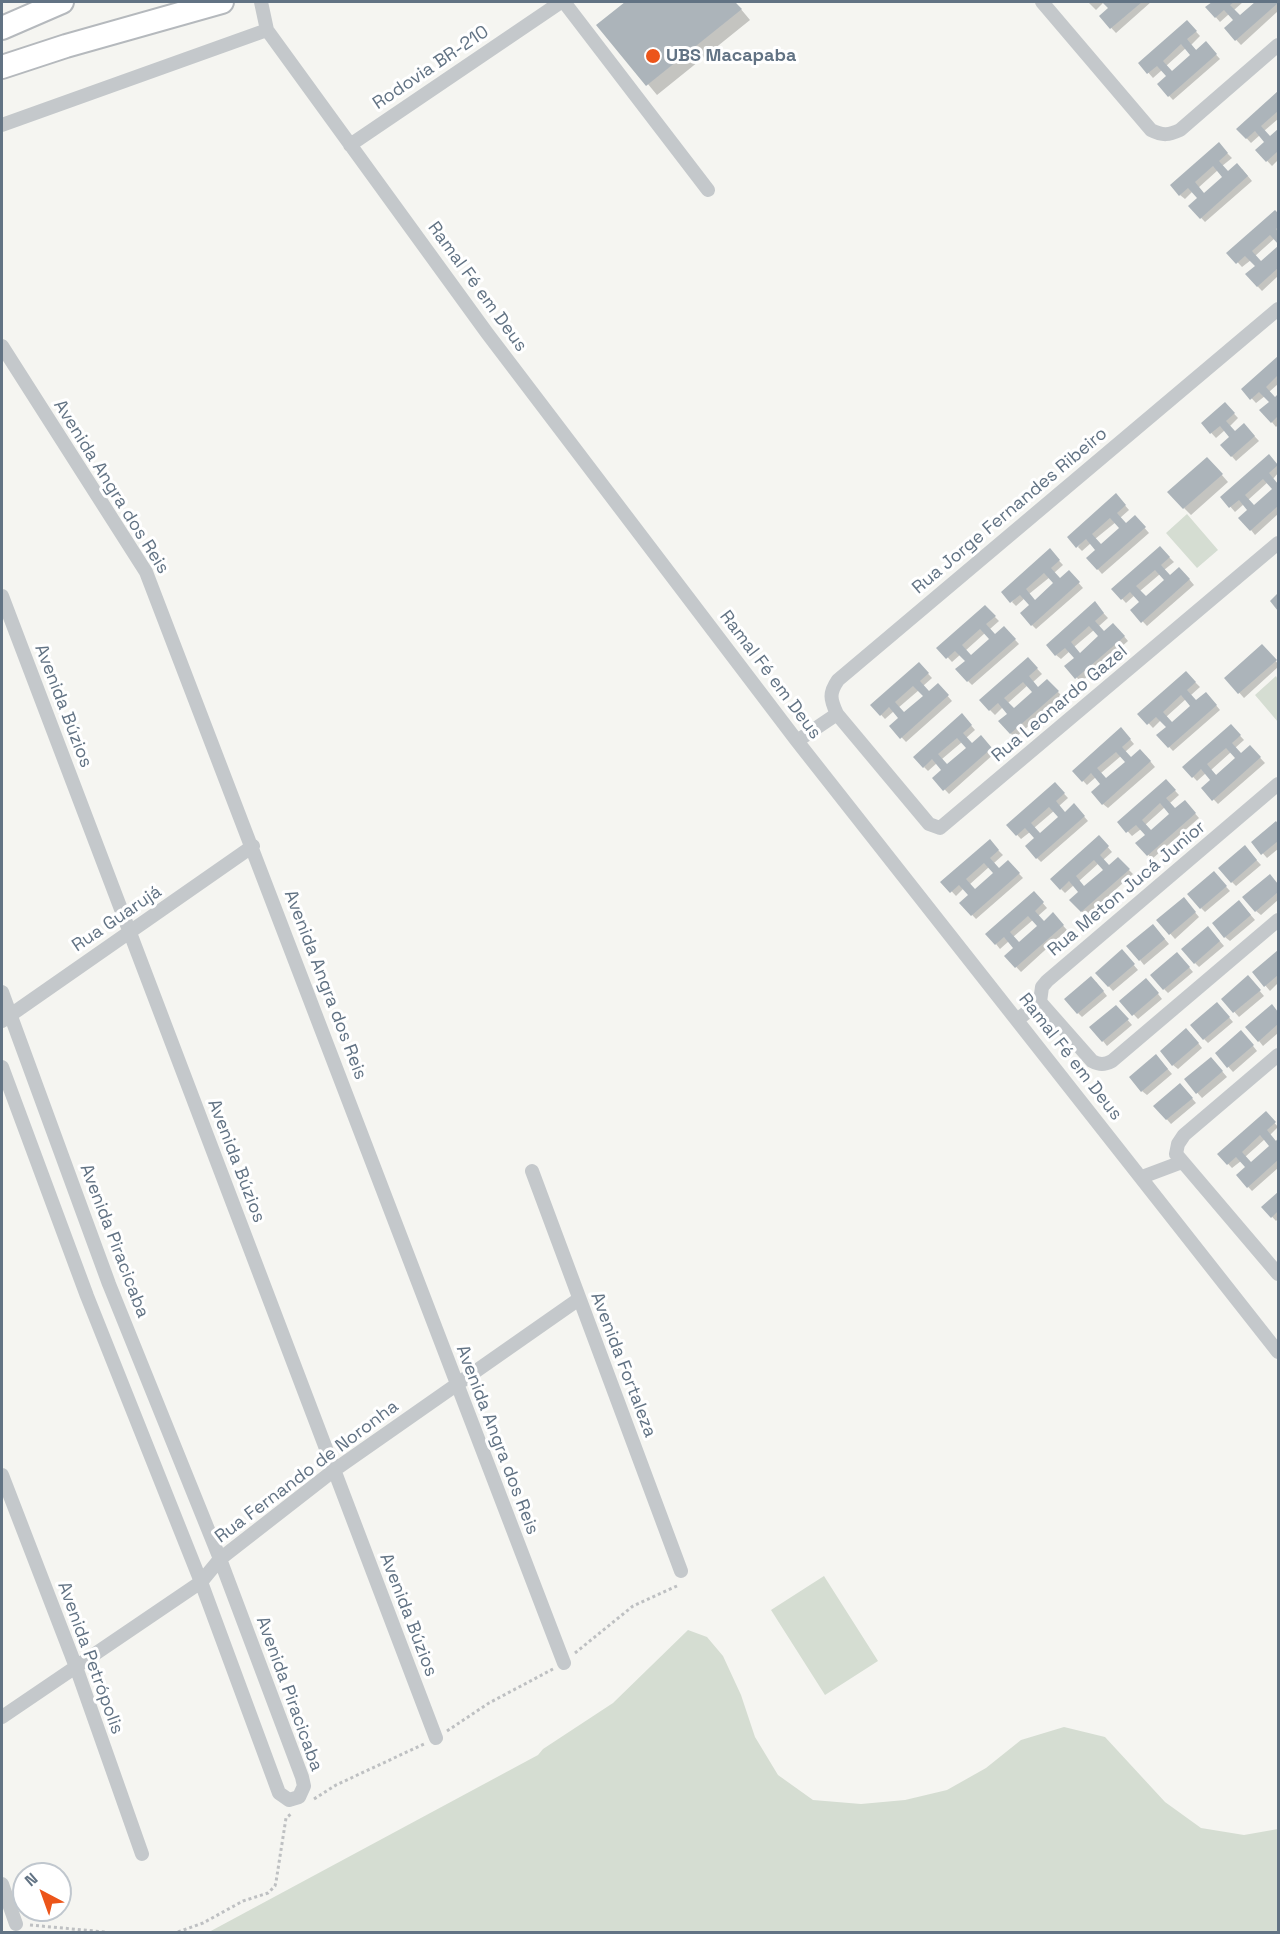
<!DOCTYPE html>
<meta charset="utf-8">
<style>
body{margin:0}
#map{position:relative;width:1280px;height:1934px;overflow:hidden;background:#f5f5f1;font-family:"Space Grotesk",sans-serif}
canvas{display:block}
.frame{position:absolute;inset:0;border:3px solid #627384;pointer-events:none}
.north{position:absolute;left:12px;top:1862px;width:60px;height:60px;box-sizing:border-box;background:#fff;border:2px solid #c0c7ce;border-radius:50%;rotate:319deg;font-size:16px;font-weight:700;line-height:24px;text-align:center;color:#627384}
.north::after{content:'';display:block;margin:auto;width:21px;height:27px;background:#ec551a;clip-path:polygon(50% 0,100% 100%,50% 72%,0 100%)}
</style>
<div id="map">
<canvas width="1280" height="1934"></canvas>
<div class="frame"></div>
<div class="north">N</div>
</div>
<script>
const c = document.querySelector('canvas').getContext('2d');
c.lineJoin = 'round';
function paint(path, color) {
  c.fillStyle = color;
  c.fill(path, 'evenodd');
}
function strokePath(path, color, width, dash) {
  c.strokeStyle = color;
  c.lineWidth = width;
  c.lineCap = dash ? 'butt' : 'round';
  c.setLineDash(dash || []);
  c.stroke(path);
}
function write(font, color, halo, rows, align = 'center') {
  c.font = font + ' "Space Grotesk",sans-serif';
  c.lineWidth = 6;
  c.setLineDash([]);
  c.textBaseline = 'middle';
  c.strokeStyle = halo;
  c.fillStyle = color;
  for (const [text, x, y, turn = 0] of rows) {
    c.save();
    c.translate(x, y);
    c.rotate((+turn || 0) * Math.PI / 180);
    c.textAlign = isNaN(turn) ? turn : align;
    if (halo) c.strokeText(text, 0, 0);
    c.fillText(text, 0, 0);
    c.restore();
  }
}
paint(new Path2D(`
 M1187,514L1218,550L1197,568L1166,533Z
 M1276,676L1278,680V722L1255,695Z
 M824,1576L878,1661L825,1695L771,1610Z
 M688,1630L707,1637L723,1656L741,1695L755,1737L778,1775L813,1800L861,1804L905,1800L947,1790L986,1768L1021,1740L1064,1727L1105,1737L1165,1802L1201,1828L1244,1835L1278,1829V1932H209L538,1755L543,1749L613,1703Z`), '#d5ddd2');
paint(new Path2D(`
 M628,2H735L750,20L657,95L599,25Z
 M1088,2H1112L1115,5L1119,2H1151L1116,33L1101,17L1111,9L1104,2L1096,10Z
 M1214,2H1243L1234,10L1240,17L1257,2H1278V11L1241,45L1226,29L1235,21L1229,14L1220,22L1207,7Z
 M1187,22L1200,36L1191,45L1197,51L1210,48L1220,59L1173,100L1159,85L1168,77L1162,70L1153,78L1140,63ZM1186,48L1192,55L1172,73L1166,66Z
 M1278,93V119L1264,131L1270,138L1278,131V160L1272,166L1257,150L1266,142L1260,135L1251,143L1238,129Z
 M1218,144L1232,158L1222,166L1228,173L1242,169L1252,181L1205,222L1190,206L1199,198L1193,191L1185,199L1180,195ZM1218,170L1224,177L1204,195L1198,188Z
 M1275,212L1278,215V242L1275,238L1255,256L1261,263L1278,247V276L1262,291L1247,275L1257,266L1251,260L1242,267L1229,253Z
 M1278,358V384L1269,392L1275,399L1278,396V425L1276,427L1262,410L1271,402L1265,396L1256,403L1243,389Z
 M1225,404L1238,418L1229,427L1235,433L1244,425L1259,441L1236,461L1222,445L1231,437L1225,430L1216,438L1203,424Z
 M1269,456L1278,467V473L1273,479L1278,485V514L1255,535L1251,530L1250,510L1244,504L1235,512L1222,497ZM1268,482L1274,489L1254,507L1248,500Z
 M1214,466L1228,482L1191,515L1184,508Z
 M1116,495L1129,510L1120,518L1126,525L1135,517L1149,533L1102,574L1088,558L1097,550L1091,543L1082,551L1078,547ZM1116,522L1121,528L1101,546L1095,539Z
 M1160,548L1174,562L1164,570L1170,577L1184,573L1194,585L1147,626L1132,610L1142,602L1135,595L1126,603L1113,589ZM1160,574L1166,581L1146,598L1140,591Z
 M1050,551L1063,565L1054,573L1060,580L1069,572L1083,588L1036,629L1032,625L1031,605L1025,598L1016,606L1012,602ZM1050,577L1055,584L1035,601L1029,594Z
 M1094,603L1108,618L1099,626L1105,633L1118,629L1128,641L1081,682L1066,666L1076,658L1070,651L1061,659L1056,655ZM1094,630L1100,636L1080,654L1074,647Z
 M985,607L999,621L990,629L996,636L1004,628L1019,644L972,685L968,681L967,661L961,654L952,662L939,648ZM985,633L991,639L971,657L965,651Z
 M1267,650L1278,664V667L1244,698L1226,678Z
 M1028,659L1042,674L1033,682L1039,689L1047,681L1062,696L1015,738L1000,722L1009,714L1003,707L995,715L981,701ZM1028,685L1034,692L1014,710L1008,703Z
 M919,664L932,678L923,686L929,693L938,685L952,701L906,742L891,726L900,718L894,711L885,719L872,705ZM919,690L925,696L904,714L898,708Z
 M1186,673L1200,687L1191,695L1196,702L1210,698L1220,710L1173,751L1158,735L1168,727L1161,720L1153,728L1140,714ZM1186,699L1192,706L1172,724L1166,717Z
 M962,715L975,730L966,738L972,745L985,741L995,753L949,794L934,778L943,770L937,763L928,771L924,767ZM962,742L968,749L948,766L942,759Z
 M1231,726L1244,740L1235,748L1241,755L1250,747L1265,763L1218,804L1203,788L1212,780L1206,773L1197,781L1184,767ZM1231,752L1237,759L1217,776L1211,770Z
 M1121,729L1134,744L1125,752L1131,759L1145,755L1155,767L1108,808L1103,804L1102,784L1096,777L1087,785L1074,771ZM1121,756L1127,762L1107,780L1101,773Z
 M1166,781L1179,795L1170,803L1176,810L1185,802L1199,818L1152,859L1138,843L1147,835L1141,829L1132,836L1119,822ZM1165,807L1171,814L1151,832L1145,825Z
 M1055,784L1068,798L1059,806L1065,813L1074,805L1088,821L1041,862L1037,858L1036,839L1030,832L1021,839L1008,825ZM1055,810L1061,817L1040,835L1034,828Z
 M1275,823L1278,826V849L1267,858L1253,842Z
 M1099,837L1112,852L1103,860L1109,867L1118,859L1133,874L1086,916L1071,900L1080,892L1074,885L1065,893L1061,889ZM1099,863L1105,870L1085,888L1079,881Z
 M989,841L1003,855L994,863L1000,870L1008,862L1023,878L976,919L961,903L970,895L964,888L956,896L943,882ZM989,867L995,874L975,891L969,885Z
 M1249,852L1261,865L1236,886L1232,882Z
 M1269,876L1278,886V900L1261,915L1256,911Z
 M1218,878L1230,891L1205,912L1201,908Z
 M1034,893L1047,908L1038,916L1044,922L1057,919L1067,930L1021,972L1006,956L1015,948L1009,941L1000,949L996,944ZM1034,919L1040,926L1019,944L1013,937Z
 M1188,904L1199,917L1175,939L1159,921Z
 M1243,906L1255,920L1230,941L1225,937Z
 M1157,930L1169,944L1144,965L1140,960Z
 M1212,932L1224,946L1199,967L1195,963Z
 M1278,952V983L1270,991L1254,972Z
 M1126,956L1138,970L1113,991L1097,973Z
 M1182,959L1193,972L1168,993L1164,989Z
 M1096,982L1107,996L1082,1017L1078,1013Z
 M1252,982L1264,996L1239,1017L1223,999Z
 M1151,985L1162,999L1138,1019L1122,1002Z
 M1272,1006L1278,1013V1033L1263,1046L1259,1041Z
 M1221,1008L1233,1022L1208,1043L1204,1039Z
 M1120,1011L1132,1025L1107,1046L1103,1041Z
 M1191,1034L1202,1048L1178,1069L1173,1065Z
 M1246,1037L1257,1051L1233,1072L1217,1054Z
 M1160,1060L1172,1074L1147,1095L1142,1091Z
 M1215,1063L1227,1077L1202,1098L1186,1080Z
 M1184,1089L1196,1103L1171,1124L1155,1106Z
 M1266,1113L1278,1127L1270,1135L1276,1142L1278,1140V1168L1252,1191L1238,1176L1247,1168L1241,1161L1232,1168L1219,1154ZM1265,1139L1271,1146L1251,1164L1245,1157Z
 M1278,1193V1219L1276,1221L1263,1207Z`), '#0003');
paint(new Path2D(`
 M625,2H735L742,9L646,86L596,25Z
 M1102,2L1115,3L1142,2L1110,29L1099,16L1108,8Z
 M1212,2H1234L1230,5L1240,15L1255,2H1278V3L1235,41L1224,28L1233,20L1224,10L1215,18L1205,7Z
 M1187,20L1197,31L1187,39L1196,50L1206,41L1217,54L1168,97L1157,84L1166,76L1157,66L1147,74L1138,63ZM1181,44L1190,55L1172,71L1163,61Z
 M1278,91V111L1261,126L1270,136L1278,129V151L1266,162L1255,150L1264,142L1255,131L1246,139L1236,129Z
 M1219,142L1228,153L1219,161L1228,171L1237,163L1248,176L1200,219L1188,206L1197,198L1188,188L1179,196L1170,185ZM1213,166L1222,177L1204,193L1195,182Z
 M1275,210L1278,213V227L1276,229L1278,232V244L1270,235L1252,251L1261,261L1278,246V268L1257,287L1245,274L1255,266L1245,256L1236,264L1226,253Z
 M1278,356V375L1266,387L1275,397L1278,394V416L1271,423L1259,410L1269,402L1259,392L1250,400L1241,389Z
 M1225,402L1235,413L1226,421L1235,431L1244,423L1255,436L1231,457L1220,445L1229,437L1220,426L1210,434L1201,423Z
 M1269,454L1278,465L1269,473L1278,484V506L1250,531L1238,518L1247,510L1239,500L1229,508L1220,497ZM1263,479L1272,489L1254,505L1245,495Z
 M1207,457L1223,474L1183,509L1167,492Z
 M1116,493L1126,505L1117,513L1126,523L1135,515L1146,527L1097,570L1086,558L1095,550L1086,539L1076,548L1067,537ZM1110,518L1119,528L1101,544L1092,534Z
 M1160,546L1170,557L1161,565L1170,575L1179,567L1190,579L1141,623L1130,610L1139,602L1130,592L1121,600L1111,589ZM1155,570L1164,580L1146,596L1136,586Z
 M1050,548L1060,560L1051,568L1060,578L1069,570L1080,582L1031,626L1020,613L1029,605L1020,595L1010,603L1001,592ZM1044,573L1053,583L1035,600L1026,589Z
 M1278,593V611L1270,601Z
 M1095,601L1104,613L1095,621L1104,631L1113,623L1125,636L1075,679L1064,666L1074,658L1065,648L1055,656L1046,645ZM1089,626L1098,636L1080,653L1071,642Z
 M985,605L996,616L986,624L995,634L1004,626L1016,639L967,682L955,669L965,661L955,651L946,659L936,648ZM980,629L989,639L971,655L962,645Z
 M1262,644L1277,660L1238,694L1224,678Z
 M1028,657L1038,668L1029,676L1038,687L1047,679L1059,691L1010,734L998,721L1007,714L998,703L989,711L979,700ZM1023,682L1032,692L1014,708L1004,698Z
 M919,662L929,673L920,681L929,691L938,683L949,695L900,739L889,726L898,718L889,707L880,716L870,705ZM913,686L923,696L904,712L895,702Z
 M1186,671L1196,682L1187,690L1196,700L1206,692L1217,705L1168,748L1156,735L1166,727L1156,717L1147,725L1137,714ZM1181,695L1190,706L1172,722L1163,712Z
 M962,713L972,725L963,733L972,743L981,735L992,748L943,791L932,778L941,770L932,759L923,768L913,757ZM957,738L966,748L947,764L938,754Z
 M1231,724L1241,735L1232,743L1241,753L1250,745L1261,757L1212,801L1201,788L1210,780L1201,769L1192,778L1182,767ZM1226,748L1235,758L1216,775L1207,764Z
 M1121,727L1131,739L1122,747L1131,757L1140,749L1151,761L1102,805L1091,792L1100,784L1091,773L1082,782L1072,771ZM1116,752L1125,762L1106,778L1097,768Z
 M1166,779L1176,790L1166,798L1175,808L1185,800L1196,813L1147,856L1135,843L1145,835L1136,825L1126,833L1117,822ZM1160,803L1169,814L1151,830L1142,820Z
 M1055,782L1065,793L1056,801L1065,812L1074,803L1085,816L1036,859L1025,846L1034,838L1025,828L1016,836L1006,825ZM1049,807L1058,817L1040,833L1031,823Z
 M1276,821L1278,824V841L1261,855L1251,842Z
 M1099,835L1109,846L1100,855L1109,865L1118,857L1130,869L1081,912L1069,900L1078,892L1069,881L1060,890L1050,879ZM1094,860L1103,870L1084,886L1076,876Z
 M990,839L999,850L990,858L999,868L1008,860L1020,873L971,916L959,903L968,895L959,885L950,893L940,882ZM984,863L993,873L975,889L966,879Z
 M1245,845L1257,860L1231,883L1218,868Z
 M1214,871L1227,886L1200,909L1187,894Z
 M1270,874L1278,884V892L1255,912L1242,897Z
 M1034,891L1044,902L1035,911L1044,921L1053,912L1064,925L1015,968L1004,956L1013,948L1004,937L995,945L985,934ZM1028,916L1037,926L1019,942L1010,932Z
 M1184,897L1196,912L1169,935L1156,920Z
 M1239,900L1251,915L1224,938L1212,923Z
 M1153,924L1165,939L1139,961L1126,946Z
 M1208,926L1220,941L1194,964L1181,949Z
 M1122,949L1135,964L1108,987L1095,973Z
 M1278,950V975L1264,987L1252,972Z
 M1177,952L1190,967L1163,990L1150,975Z
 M1248,975L1261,990L1233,1013L1221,999Z
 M1091,976L1104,991L1077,1014L1064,999Z
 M1146,978L1159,993L1132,1016L1119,1001Z
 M1217,1002L1230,1017L1203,1040L1190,1025Z
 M1272,1004L1278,1012V1024L1258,1042L1245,1027Z
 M1116,1005L1129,1019L1102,1042L1089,1027Z
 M1186,1028L1199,1043L1172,1066L1160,1051Z
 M1241,1030L1254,1045L1227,1068L1215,1053Z
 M1156,1054L1168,1069L1141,1092L1129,1077Z
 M1211,1057L1223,1071L1196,1094L1184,1079Z
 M1180,1083L1193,1098L1166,1120L1153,1106Z
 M1266,1111L1276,1122L1267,1130L1276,1141L1278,1138V1160L1247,1188L1236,1175L1245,1167L1236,1157L1227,1165L1217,1154ZM1260,1135L1269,1146L1251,1162L1242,1152Z
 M1278,1192V1211L1271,1218L1261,1207Z`), '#acb4ba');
const primary = new Path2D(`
 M2,28L62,2
 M2,67L66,46L222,2`);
strokePath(primary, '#b5b9bd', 26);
strokePath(new Path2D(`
 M575,1653L633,1606L677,1586
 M447,1731L489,1703L553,1669
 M314,1799L336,1785L424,1744
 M30,1925L105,1932
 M178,1932L203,1923L243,1901L268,1893L275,1886L276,1882L286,1818L291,1814`), '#bec0c2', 3, [3, 3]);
strokePath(new Path2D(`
 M261,2L267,30L487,333L797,741L1278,1352
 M564,2L708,190
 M1042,2L1151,130C1163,136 1169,135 1180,130L1278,45
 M2,125L267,30
 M350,145L561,2
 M1278,309L838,680C829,693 830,699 837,714L929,824L940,828L1278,543
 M2,346L146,572L564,1663
 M2,596L436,1738
 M797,741L837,714
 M1278,784L1047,981L1042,987L1040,1002L1092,1061C1100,1065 1104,1065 1112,1061L1278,920
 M2,992L109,1284L220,1559L302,1777L304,1786L299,1797L289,1800L279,1793L201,1582L87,1296L2,1067
 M1017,1020L1040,1002
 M2,1021L253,846
 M1278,1055L1184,1135L1178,1144L1176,1154L1278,1274
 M532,1171L681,1571
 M1142,1177L1182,1162
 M2,1475L76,1667L142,1854
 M2,1717L201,1582L220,1559L333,1471L579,1299
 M2,1884L16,1924`), '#c4c8cb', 14);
strokePath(primary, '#fff', 22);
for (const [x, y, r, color] of [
 [653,56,8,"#ec551a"]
]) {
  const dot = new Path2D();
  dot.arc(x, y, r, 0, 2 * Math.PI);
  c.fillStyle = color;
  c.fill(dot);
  strokePath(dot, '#fff', 2);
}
write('bold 18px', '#627384', '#fff', [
 ["UBS Macapaba",666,56]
], 'left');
write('18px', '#627384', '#fff', [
 ["Rodovia BR-210",431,68,-34],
 ["Ramal Fé em Deus",477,287,54],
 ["Avenida Angra dos Reis",111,487,58],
 ["Rua Jorge Fernandes Ribeiro",1010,511,-40],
 ["Ramal Fé em Deus",770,675,53],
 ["Rua Leonardo Gazel",1060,704,-40],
 ["Avenida Búzios",63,706,69],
 ["Rua Meton Jucá Junior",1127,889,-40],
 ["Rua Guarujá",117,919,-34],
 ["Avenida Angra dos Reis",325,985,69],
 ["Ramal Fé em Deus",1070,1057,52],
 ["Avenida Búzios",236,1161,69],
 ["Avenida Piracicaba",114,1241,69],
 ["Avenida Fortaleza",623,1365,69],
 ["Avenida Angra dos Reis",497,1440,69],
 ["Rua Fernando de Noronha",307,1472,-37],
 ["Avenida Búzios",408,1615,69],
 ["Avenida Petrópolis",90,1658,70],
 ["Avenida Piracicaba",289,1694,70]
]);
</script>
